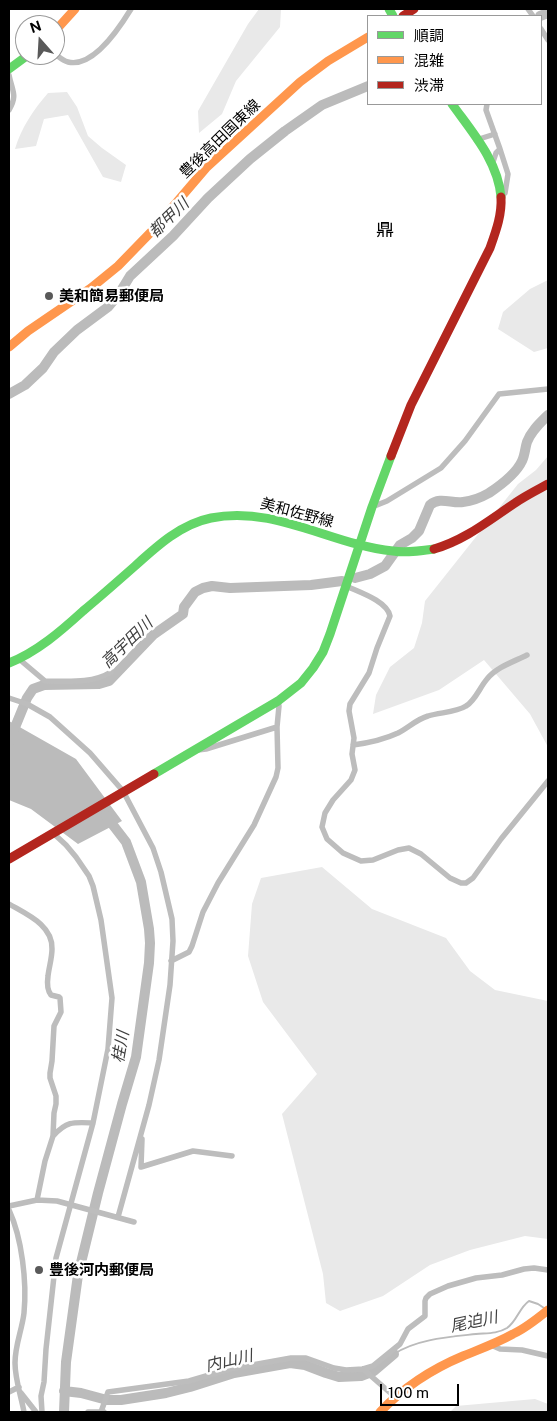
<!DOCTYPE html>
<meta charset="utf-8">
<style>
body{margin:0}
#map{position:relative;width:557px;height:1421px;overflow:hidden;background:#fff;font-family:"Public Sans","Noto Sans JP",sans-serif}
canvas{display:block}
.frame{position:absolute;inset:0;border:10px solid #000;pointer-events:none}
.legend{position:absolute;left:367px;top:15px;width:175px;height:90px;box-sizing:border-box;background:#fff;border:1px solid #999;margin:0;padding:6px 9px;list-style:none;font-size:15px;color:#000}
.legend li{display:flex;align-items:center;gap:10px;height:25px}
.legend b{width:25px;border:1px solid #999}
.north{position:absolute;left:15px;top:15px;width:50px;height:50px;box-sizing:border-box;background:#fff;border:1px solid #999;border-radius:50%;rotate:341deg;font-size:14px;font-weight:700;line-height:20px;text-align:center;color:#000}
.north::after{content:'';display:block;margin:auto;width:18px;height:22px;background:#595959;clip-path:polygon(50% 0,100% 100%,50% 72%,0 100%)}
.scale{position:absolute;left:380px;top:1384px;width:79px;height:22px;box-sizing:border-box;border:2px solid #000;border-top:0;padding-left:6px;font-size:15px;line-height:18px;white-space:nowrap;color:#000;-webkit-text-stroke:4px #fff;paint-order:stroke}
</style>
<div id="map">
<canvas width="557" height="1421"></canvas>
<div class="frame"></div>
<ul class="legend">
<li><b style="height:6px;background:#63d668"></b>順調</li>
<li><b style="height:6px;background:#ff974d"></b>混雑</li>
<li><b style="height:6px;background:#b3261e"></b>渋滞</li>
</ul>
<div class="north">N</div>
<div class="scale">100 m</div>
</div>
<script>
const c = document.querySelector('canvas').getContext('2d');
c.lineJoin = 'round';
function paint(path, color) {
  c.fillStyle = color;
  c.fill(path, 'evenodd');
}
function strokePath(path, color, width, dash) {
  c.strokeStyle = color;
  c.lineWidth = width;
  c.lineCap = dash ? 'butt' : 'round';
  c.setLineDash(dash || []);
  c.stroke(path);
}
function write(font, color, halo, rows, align = 'center') {
  c.font = font + ' "Public Sans","Noto Sans JP",sans-serif';
  c.lineWidth = 5;
  c.setLineDash([]);
  c.textBaseline = 'middle';
  c.strokeStyle = halo;
  c.fillStyle = color;
  for (const [text, x, y, turn = 0] of rows) {
    c.save();
    c.translate(x, y);
    c.rotate((+turn || 0) * Math.PI / 180);
    c.textAlign = isNaN(turn) ? turn : align;
    if (halo) c.strokeText(text, 0, 0);
    c.fillText(text, 0, 0);
    c.restore();
  }
}
paint(new Path2D(`
 M259,9H281L280,27L236,81L222,114L199,133L198,111L248,24Z
 M67,92L77,107L88,136L102,148L126,165L121,182L103,177L68,115L44,119L36,146L15,149C21,128 34,109 48,93Z
 M548,280V348L534,352L498,329L503,312L530,289Z
 M548,456V747L530,714L484,660L439,690L373,714L376,695L390,667L414,648L422,623L425,601L518,484L536,470Z
 M322,867L372,909L446,938L470,971L495,990L548,1001V1239L525,1236L470,1250L430,1265L383,1296L340,1311L326,1303L323,1274L282,1114L317,1074L263,1002L248,956L252,904L261,878Z
 M535,1399L548,1404V1412H450L456,1406Z`), '#e9e9e9');
paint(new Path2D(`
 M9,721L76,759L122,821L78,844L31,809L9,800Z`), '#bbb');
strokePath(new Path2D(`
 M394,1354C417,1339 449,1337 476,1334C487,1333 497,1334 507,1328C517,1321 519,1308 529,1301L538,1304L544,1308`), '#bbb', 2);
strokePath(new Path2D(`
 M540,16L548,13
 M9,394L25,385L43,368L54,352L77,330L108,307L119,294L130,276L173,236L208,198L250,159L285,131L322,105L368,86
 M355,578L370,574L385,566L400,545L412,538L419,531L430,505C440,496 452,504 463,502C472,501 482,497 489,493C501,485 516,474 522,461C525,455 525,448 527,442C531,431 540,423 548,415
 M9,742L27,698L33,689L44,685L99,684L109,681L153,635L183,614L184,607L195,592L203,588L212,586L230,588L311,585L342,581
 M64,1391L81,1393L107,1400H121L166,1393L190,1387L234,1373L290,1363L305,1365L326,1373L339,1377L361,1376L374,1371L394,1354
 M64,1412L66,1362L78,1275L98,1193L122,1104L136,1057L149,963L150,943L149,929L141,882L126,842L106,816`), '#bbb', 10);
strokePath(new Path2D(`
 M528,9L533,16
 M541,29L548,40
 M55,54C59,57 63,61 68,62C93,68 120,27 131,9
 M9,75C12,91 18,95 9,110
 M487,104L486,110L500,149L496,153L492,165
 M476,140L495,134
 M500,149L508,174L505,193L501,196
 M372,507L387,501L441,468L465,441L499,394L548,389
 M346,586C359,592 387,601 390,616L377,648L369,673L350,704L349,711L354,738L352,754L355,770L351,780L333,800L325,813L322,827L327,839L343,853L361,861L373,860L398,850L409,848L421,854L450,878L461,883H466L473,878L501,839L548,781
 M19,659L45,681C66,681 92,684 111,672
 M9,698L27,704L50,717L90,753L123,791L153,848L161,872L172,919L173,941L170,985L159,1060L149,1105L118,1217
 M353,745C368,743 383,740 398,733C408,728 417,719 428,716C440,712 455,713 466,706C475,701 480,687 487,679C497,667 513,662 527,655
 M198,750L206,749L277,727
 M9,904C26,914 53,925 52,949C52,958 49,967 48,976C47,983 47,990 51,995L59,997L60,998L61,1012L54,1026L52,1061L50,1073V1078L56,1096V1104L54,1113L53,1136L45,1161L37,1200
 M171,961L189,952L192,946L203,912L218,883L254,825L276,777L278,768L277,727L279,706L278,701
 M53,1136C67,1121 73,1122 93,1123
 M142,1139L141,1167L193,1151L232,1156
 M9,1206L37,1200L57,1201L134,1222
 M9,1210C22,1238 27,1282 24,1313C22,1330 15,1345 15,1363C15,1379 21,1396 24,1412
 M491,1345L500,1349L522,1350L548,1356
 M363,1369L395,1397
 M9,1392L19,1387
 M21,1393L36,1412
 M42,1412L41,1396L44,1382L46,1349L56,1258L93,1123L108,1049L112,998L101,920L93,886L89,876L76,857L66,845L53,833
 M88,1412H104
 M101,1412L108,1392L189,1381L230,1369L291,1358H306L334,1368L346,1370L363,1369L373,1366L400,1344L408,1329L425,1316V1301L426,1298L430,1294L448,1286L476,1278L502,1275L524,1269L534,1268L548,1270`), '#bdbdbd', 5.5);
strokePath(new Path2D(`
 M389,9L393,16
 M9,69L28,55
 M452,104C472,132 498,161 501,197
 M9,663C37,652 61,631 83,611C101,596 118,581 135,566C157,546 181,524 211,518C275,505 331,545 393,551C407,553 420,551 434,549
 M154,774L278,701L301,683L313,668L323,652L330,634L372,507L391,456`), '#63d668', 9);
strokePath(new Path2D(`
 M55,31L75,9
 M9,347L28,331L91,288L118,266L153,230L206,168L300,82L328,61L368,37
 M380,1412C403,1388 432,1369 463,1356C480,1349 497,1343 513,1334C526,1328 537,1319 548,1310`), '#ff974d', 9);
strokePath(new Path2D(`
 M403,16L414,9
 M391,456L411,405L490,248C496,231 502,215 501,197
 M434,549C465,540 488,521 515,503C525,496 537,490 548,484
 M9,859L154,774`), '#b3261e', 9);
for (const [x, y, r, color] of [
 [49,296,5,"#595959"],
 [39,1270,5,"#595959"]
]) {
  const dot = new Path2D();
  dot.arc(x, y, r, 0, 2 * Math.PI);
  c.fillStyle = color;
  c.fill(dot);
  strokePath(dot, '#fff', 2);
}
write('15px', '#000', '#fff', [
 ["豊後高田国東線",220,139,-44],
 ["美和佐野線",297,513,15]
]);
write('bold 15px', '#000', '#fff', [
 ["美和簡易郵便局",59,296],
 ["豊後河内郵便局",49,1270]
], 'left');
write('italic 16px', '#3f3f3f', '#fff', [
 ["都甲川",169,218,-44],
 ["高宇田川",127,643,-44],
 ["桂川",121,1047,-80],
 ["尾迫川",474,1322,-12],
 ["内山川",229,1361,-13]
]);
write('18px', '#000', '#fff', [
 ["鼎",385,230]
]);
</script>
